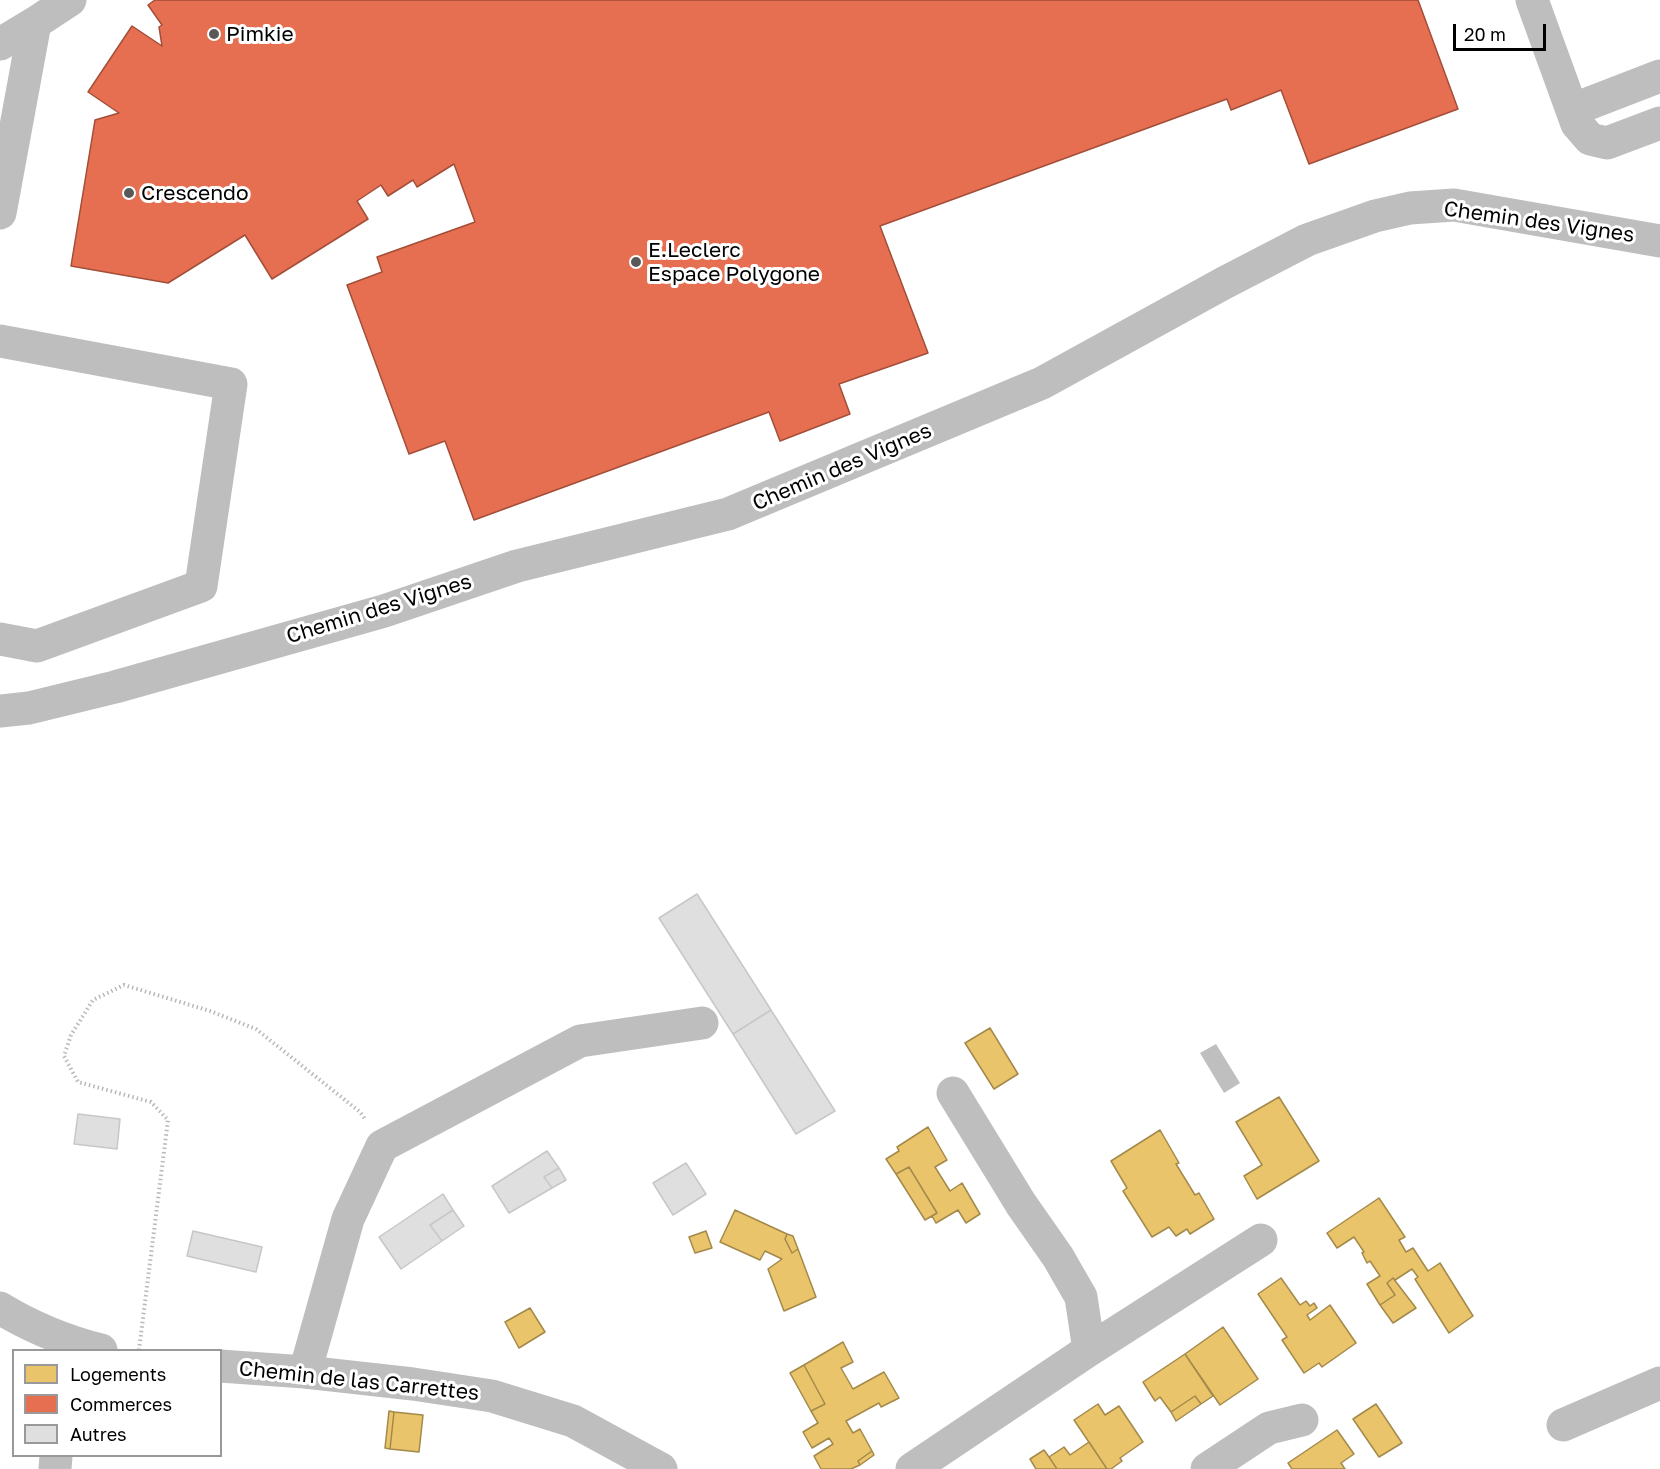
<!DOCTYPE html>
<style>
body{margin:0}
#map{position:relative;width:1660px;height:1469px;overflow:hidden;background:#fff;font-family:"Golos Text",sans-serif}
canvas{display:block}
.legend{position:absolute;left:12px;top:1349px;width:210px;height:108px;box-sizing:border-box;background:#fff;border:2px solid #999;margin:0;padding:8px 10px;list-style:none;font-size:18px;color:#000}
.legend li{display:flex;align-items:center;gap:12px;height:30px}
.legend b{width:30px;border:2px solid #999}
.scale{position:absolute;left:1453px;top:24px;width:93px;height:27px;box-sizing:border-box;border:3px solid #000;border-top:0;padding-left:8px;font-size:18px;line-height:21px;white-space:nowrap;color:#000;-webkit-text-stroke:4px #fff;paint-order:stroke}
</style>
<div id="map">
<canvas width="1660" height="1469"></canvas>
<ul class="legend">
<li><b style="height:16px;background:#e9c46a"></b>Logements</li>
<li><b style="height:16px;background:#e76f51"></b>Commerces</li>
<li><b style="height:16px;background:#dfdfdf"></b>Autres</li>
</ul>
<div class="scale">20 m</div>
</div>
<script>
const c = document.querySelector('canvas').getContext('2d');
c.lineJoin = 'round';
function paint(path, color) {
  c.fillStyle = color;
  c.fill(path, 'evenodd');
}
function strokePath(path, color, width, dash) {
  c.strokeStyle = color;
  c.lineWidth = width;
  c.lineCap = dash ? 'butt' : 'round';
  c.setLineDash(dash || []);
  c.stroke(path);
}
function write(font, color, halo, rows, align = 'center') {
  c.font = font + ' "Golos Text",sans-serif';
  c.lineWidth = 6;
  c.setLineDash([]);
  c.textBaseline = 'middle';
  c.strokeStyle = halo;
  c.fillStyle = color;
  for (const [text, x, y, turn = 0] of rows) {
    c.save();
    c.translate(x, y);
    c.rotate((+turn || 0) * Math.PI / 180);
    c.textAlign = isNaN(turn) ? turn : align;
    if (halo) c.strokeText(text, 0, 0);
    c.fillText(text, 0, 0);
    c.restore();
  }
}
paint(new Path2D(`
 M1216,1044L1240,1083L1224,1093L1200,1053Z`), '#bfbfbf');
const homes = new Path2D(`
 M990,1028L1018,1074L994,1089L965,1043Z
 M1279,1097L1319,1161L1257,1199L1244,1176L1262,1165L1236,1122Z
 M928,1127L947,1160L935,1167L950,1191L962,1183L980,1214L966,1223L958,1210L936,1223L932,1216L937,1213L909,1167L896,1174L886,1159L899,1151L897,1147Z
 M1160,1130L1179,1163L1176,1164L1195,1195L1199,1193L1214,1219L1190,1234L1187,1229L1176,1236L1169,1227L1152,1237L1123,1191L1127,1188L1111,1161Z
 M909,1167L937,1213L925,1220L896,1174Z
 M1379,1198L1405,1237L1399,1240L1406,1252L1413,1248L1428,1271L1440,1263L1473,1316L1449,1333L1415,1279L1418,1277L1412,1269L1395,1280L1393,1278L1387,1283L1395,1295L1380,1305L1367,1284L1380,1276L1370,1261L1367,1263L1362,1253L1364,1252L1354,1237L1337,1248L1327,1233Z
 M735,1210L787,1234L785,1239L792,1253L798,1249L816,1297L784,1311L768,1269L782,1259L765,1251L760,1260L720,1242Z
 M706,1231L712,1248L695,1253L689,1237Z
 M787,1234L793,1236L798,1249L792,1253L785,1239Z
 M1281,1278L1300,1305L1306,1301L1310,1306L1314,1303L1317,1308L1307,1315L1310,1320L1330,1305L1356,1343L1322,1367L1319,1363L1304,1373L1282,1340L1287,1337L1258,1294Z
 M1393,1278L1416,1308L1393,1323L1380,1305L1395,1295L1387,1283Z
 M530,1308L545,1332L519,1348L505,1322Z
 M1223,1327L1258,1379L1220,1405L1185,1354Z
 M843,1342L853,1362L841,1368L853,1389L884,1372L899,1398L881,1407L879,1403L846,1421L853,1433L860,1429L872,1451L858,1461L860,1465L851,1469H821L814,1456L833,1444L829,1438L812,1448L803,1432L818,1423L811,1411L825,1404L804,1365Z
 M1185,1354L1213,1396L1201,1404L1195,1396L1171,1412L1160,1397L1155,1401L1143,1382Z
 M804,1365L825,1404L811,1411L790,1373Z
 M1195,1396L1201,1404L1176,1421L1171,1412Z
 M1098,1404L1105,1415L1119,1406L1143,1442L1120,1458L1122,1461L1111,1469H1107L1074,1420Z
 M1376,1404L1402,1443L1379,1457L1353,1419Z
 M389,1411L394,1412L390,1449L385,1448Z
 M394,1412L423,1415L419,1452L390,1449Z
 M1337,1430L1354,1454L1341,1463L1345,1469H1292L1288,1463Z
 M1089,1442L1107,1469H1057L1049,1457L1064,1447L1070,1455Z
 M1044,1450L1049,1457L1057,1469H1036L1030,1459Z
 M872,1451L874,1455L860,1465L858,1461Z`);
paint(homes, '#e9c46a');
strokePath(homes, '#a3894a', 1.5);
const shops = new Path2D(`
 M155,0H1418L1458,109L1309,164L1281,90L1231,110L1227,99L880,226L928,353L839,384L850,414L780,441L769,412L474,520L445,441L409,454L347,285L382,272L377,257L475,222L454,164L417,187L413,180L388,196L381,185L357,201L368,219L272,279L245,235L168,283L71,266L95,120L119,113L88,92L132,26L162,46L159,27L162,25L148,5Z`);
paint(shops, '#e76f51');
strokePath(shops, '#a24e39', 1.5);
const building = new Path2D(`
 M697,894L771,1010L733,1034L659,918Z
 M771,1010L835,1111L796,1134L733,1034Z
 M78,1114L120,1119L117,1149L74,1144Z
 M547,1151L559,1168L544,1177L552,1188L509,1213L492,1186Z
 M686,1163L706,1194L673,1215L653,1183Z
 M559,1168L566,1180L552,1188L544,1177Z
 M443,1194L453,1210L430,1225L442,1241L401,1269L379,1237Z
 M453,1210L464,1226L442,1241L430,1225Z
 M193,1231L262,1247L256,1272L187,1256Z`);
paint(building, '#dfdfdf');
strokePath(building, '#c7c7c7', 1.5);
strokePath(new Path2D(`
 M139,1350L168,1120L151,1102L78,1082L64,1056L71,1035L93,1000L124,985L210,1011L256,1029L360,1112L365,1119`), '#b9b9b9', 4, [1.5, 3]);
strokePath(new Path2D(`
 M1532,0L1577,124L1590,139L1607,143L1660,123
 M0,44L35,23
 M1572,110L1660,76
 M0,213L35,23L70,0
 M0,341L231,384L201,586L37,646L0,639
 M0,711L29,708L115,687L384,611L517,566L728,514L1042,383L1224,283L1307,240L1375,216L1410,208L1454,205L1660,241
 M953,1093L1021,1204L1058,1257L1081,1297L1089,1350
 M0,1308C33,1328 65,1341 101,1350
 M220,1366L305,1372L413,1384L492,1396L573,1421L661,1469
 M305,1372L348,1219L382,1146L580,1041L702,1023
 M1563,1425L1660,1383
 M55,1469L56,1456
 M912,1469L1089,1350L1261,1240
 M1207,1469L1269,1428L1302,1420`), '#bebebe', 33);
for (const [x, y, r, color] of [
 [214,34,6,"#595959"],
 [129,193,6,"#595959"],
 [636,262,6,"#595959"]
]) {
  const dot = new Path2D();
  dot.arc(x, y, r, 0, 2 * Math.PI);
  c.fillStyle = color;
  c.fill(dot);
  strokePath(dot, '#fff', 2);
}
write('21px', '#000', '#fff', [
 ["Pimkie",226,34],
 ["Crescendo",141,193],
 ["E.Leclerc",648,250],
 ["Espace Polygone",648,274]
], 'left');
write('21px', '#000', '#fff', [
 ["Chemin des Vignes",1539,222,8],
 ["Chemin des Vignes",842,467,-23],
 ["Chemin des Vignes",379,609,-17],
 ["Chemin de las Carrettes",359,1381,6]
]);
</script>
